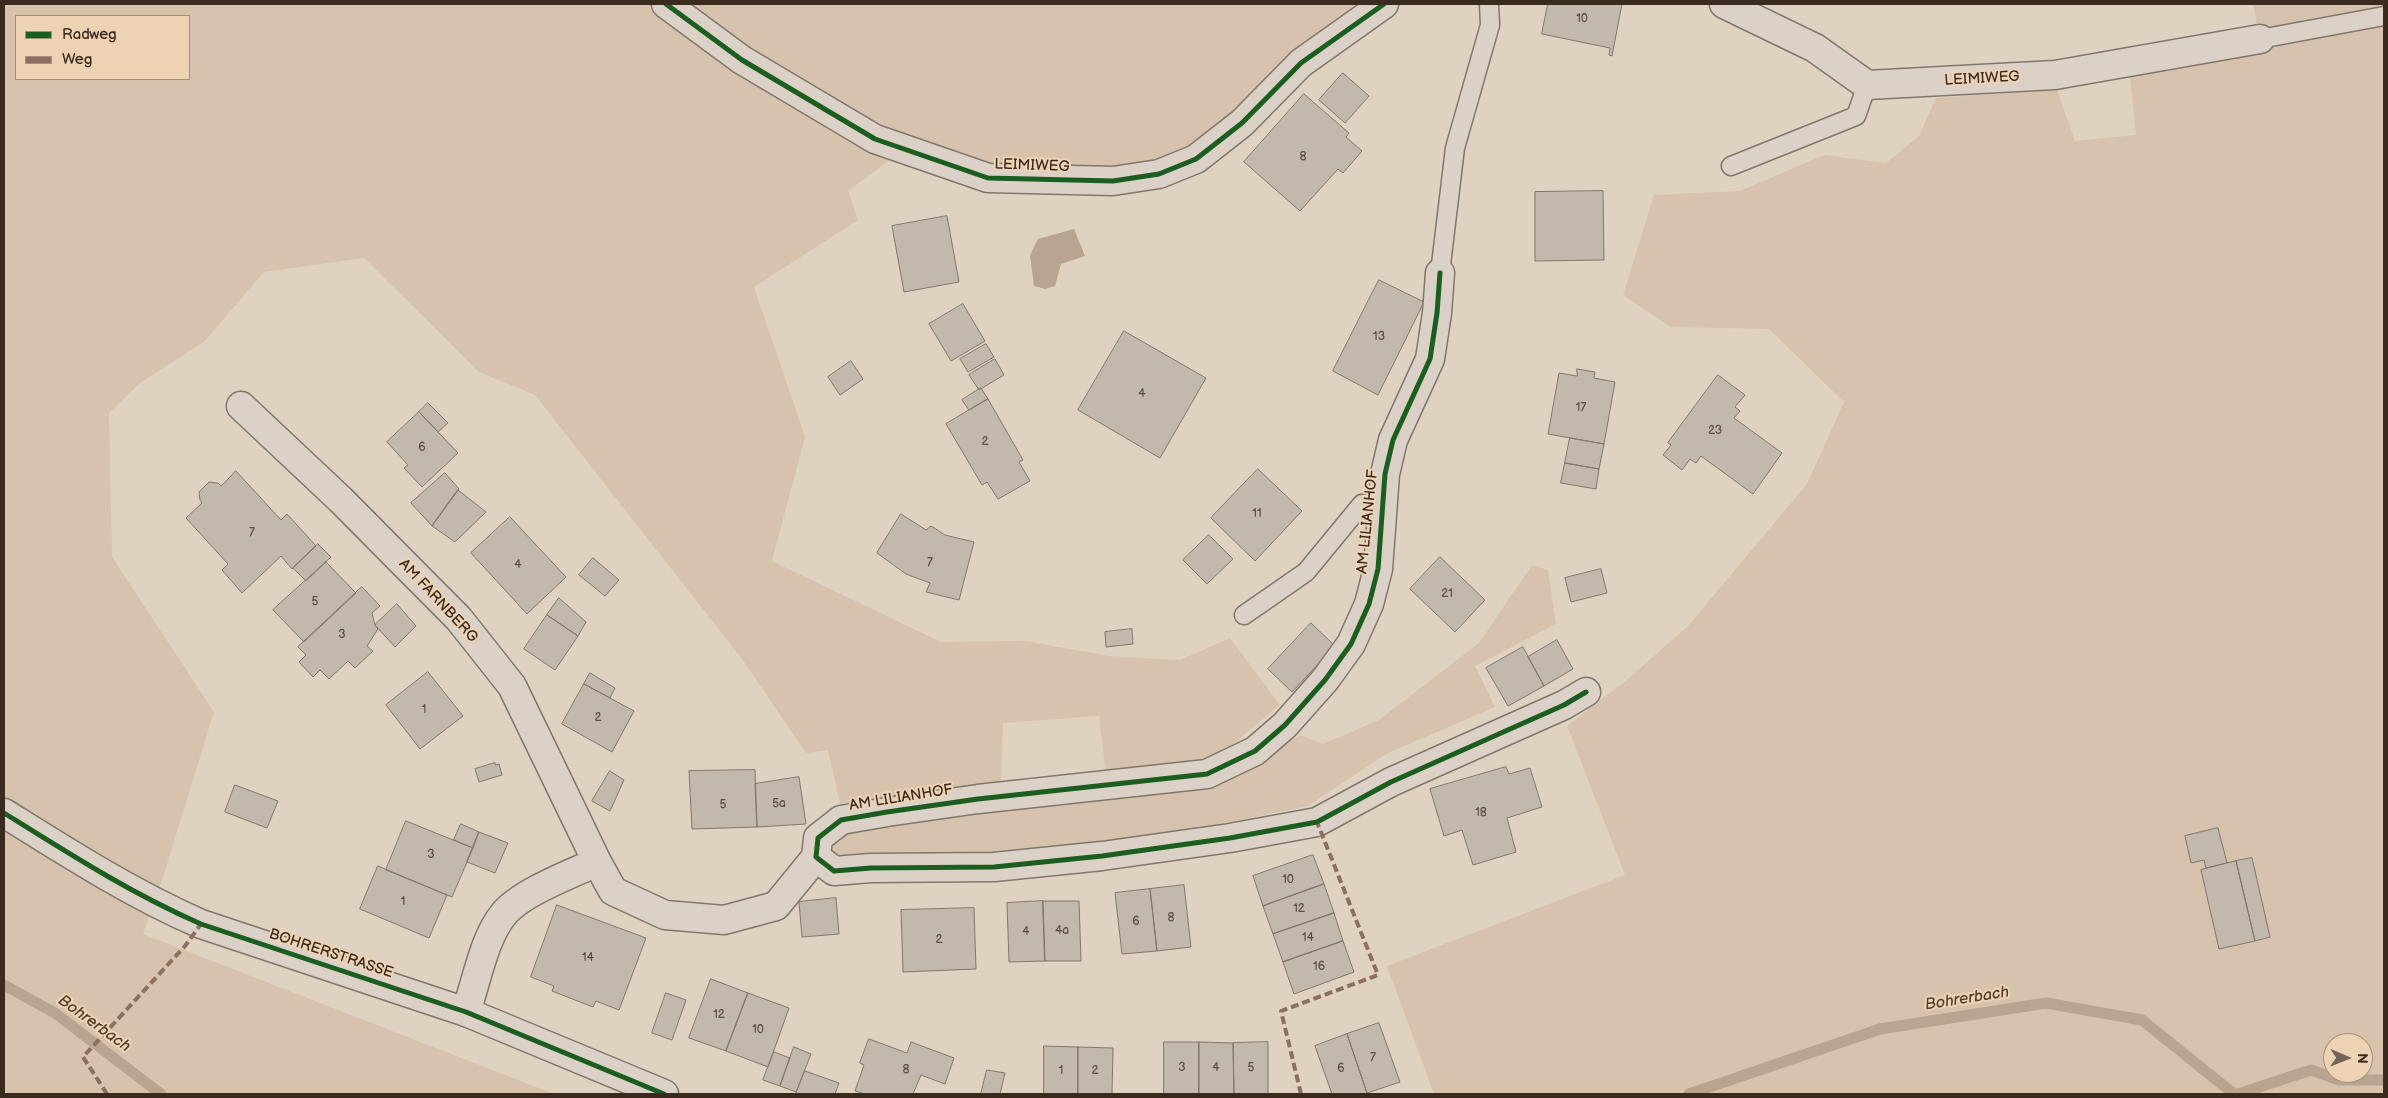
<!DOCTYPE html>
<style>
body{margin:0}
#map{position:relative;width:2388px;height:1098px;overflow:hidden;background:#e0d2c1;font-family:"Balsamiq Sans",sans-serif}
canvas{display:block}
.frame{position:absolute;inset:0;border:5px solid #3b2a1e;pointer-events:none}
.legend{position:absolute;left:15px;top:15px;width:175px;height:65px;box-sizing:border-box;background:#edd3b4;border:1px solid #a68f78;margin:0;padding:6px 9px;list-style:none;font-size:15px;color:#3b2a1e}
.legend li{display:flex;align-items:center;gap:10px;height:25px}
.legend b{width:25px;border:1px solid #a68f78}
.north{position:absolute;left:2323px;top:1033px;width:50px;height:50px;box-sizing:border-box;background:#edd3b4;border:1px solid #a68f78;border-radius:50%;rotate:91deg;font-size:14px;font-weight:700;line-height:20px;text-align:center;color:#3b2a1e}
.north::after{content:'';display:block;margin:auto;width:18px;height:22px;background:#756557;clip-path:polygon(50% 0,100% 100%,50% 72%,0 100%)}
</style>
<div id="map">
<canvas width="2388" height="1098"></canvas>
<div class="frame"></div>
<ul class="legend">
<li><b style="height:6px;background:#1b5e20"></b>Radweg</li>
<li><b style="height:6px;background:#8d6e63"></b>Weg</li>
</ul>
<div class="north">N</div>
</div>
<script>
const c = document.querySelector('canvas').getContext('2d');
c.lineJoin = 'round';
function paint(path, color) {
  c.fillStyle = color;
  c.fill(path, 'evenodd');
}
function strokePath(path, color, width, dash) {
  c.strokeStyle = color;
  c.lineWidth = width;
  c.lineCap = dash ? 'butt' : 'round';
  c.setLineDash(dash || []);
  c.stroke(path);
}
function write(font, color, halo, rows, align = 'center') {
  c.font = font + ' "Balsamiq Sans",sans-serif';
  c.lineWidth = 4;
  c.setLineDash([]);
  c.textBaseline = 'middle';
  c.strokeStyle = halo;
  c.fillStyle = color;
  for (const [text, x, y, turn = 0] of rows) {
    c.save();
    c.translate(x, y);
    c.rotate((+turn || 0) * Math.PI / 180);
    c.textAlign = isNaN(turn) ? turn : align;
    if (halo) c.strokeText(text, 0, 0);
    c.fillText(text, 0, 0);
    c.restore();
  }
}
paint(new Path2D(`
 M4,4H1376L1195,148L1155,166L1109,168L991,164L917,140L848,191L858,220L754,287L805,437L772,561L941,642L1025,641L1109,656L1180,660L1230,638L1280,705L1215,759L1106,773L1099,716L1003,723L1001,783L840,804L828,750L806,753L742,659L535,395L479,372L364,258L264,272L205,341L140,383L109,413L112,557L214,712L163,877L143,934L554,1094H4ZM16,16H189V79H16Z
 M2253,4H2384V1094H1434L1387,966L1625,875L1567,726L1628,679L1688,626L1807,484L1844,402L1769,329L1671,327L1623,295L1654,195L1740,191L1824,155L1886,163L1919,136L1936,98L2057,90L2075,141L2136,135L2130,77L2262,50ZM2333,1043H2363V1073H2333Z
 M1532,565L1548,570L1556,624L1475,666L1495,707L1386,754L1308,806L1191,830L1002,857L847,859L831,856L830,846L842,835L861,826L1231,777L1301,735L1323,744L1379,720L1479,643Z`), '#d7c3ad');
paint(new Path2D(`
 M1074,229L1085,256L1061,264L1055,286L1045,289L1034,286L1030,255L1038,239Z`), '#b8a48f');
strokePath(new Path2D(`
 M4,985L55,1013L161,1094
 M1689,1094L1880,1029L2046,1003L2142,1020L2234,1094
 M2238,1094L2311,1070L2339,1080H2384`), '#b8a48f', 11);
const building = new Path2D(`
 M1548,4H1622L1612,56L1609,55L1610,48L1542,34Z
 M1343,73L1369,96L1345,123L1319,100Z
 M1304,94L1349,133L1346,137L1362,151L1343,173L1338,169L1300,211L1244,162Z
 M1603,191L1604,260L1535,261V192Z
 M947,216L959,282L904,292L892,226Z
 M1379,280L1424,302L1378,395L1333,371Z
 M963,304L985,341L951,361L929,324Z
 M1124,331L1206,378L1160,458L1078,410Z
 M986,344L994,357L968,372L960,359Z
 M995,359L1004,375L979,390L969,375Z
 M851,361L863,379L840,395L828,377Z
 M1577,369L1595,372L1594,378L1615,382L1604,444L1548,434L1559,373L1577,376Z
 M1718,375L1745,395L1735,407L1740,411L1734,418L1782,453L1753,494L1701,456L1696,463L1690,459L1682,470L1663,455L1671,445L1668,443Z
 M981,388L988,399L969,410L962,400Z
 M988,399L1023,460L1019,462L1030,481L998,499L987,482L982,485L946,424Z
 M428,403L448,423L438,432L419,412Z
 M419,412L458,453L422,487L404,468L408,465L387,442Z
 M1570,438L1604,444L1599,469L1565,463Z
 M1565,463L1599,469L1596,489L1561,483Z
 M1258,469L1302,511L1255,561L1211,518Z
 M236,471L281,520L287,514L316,546L292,569L281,556L242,593L222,570L228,564L186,518L202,503L200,500L199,492L209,482L218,483L221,486Z
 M445,473L459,489L432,526L411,503Z
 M458,490L486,512L455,542L432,526Z
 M901,514L926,530L931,526L945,535L974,542L959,600L926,592L930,583L906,574L877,553Z
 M510,517L566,577L527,614L471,553Z
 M1209,535L1233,559L1207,584L1183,560Z
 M318,544L331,557L306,581L293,568Z
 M1440,557L1485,600L1455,632L1410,589Z
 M593,558L619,580L605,596L579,575Z
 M326,562L356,593L304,642L273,610Z
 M1601,569L1607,593L1571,602L1565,578Z
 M362,587L380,606L372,613L375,625L378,629L367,646L373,651L355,668L348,661L329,679L320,670L313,677L299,662L306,655L298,647Z
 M559,598L586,622L578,636L547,615Z
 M397,604L416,626L395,647L375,625Z
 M547,615L578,636L555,670L524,649Z
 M1311,623L1335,646L1292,692L1268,669Z
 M1132,629L1133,644L1106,647L1105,632Z
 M1557,640L1573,669L1544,686L1528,657Z
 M1523,647L1544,686L1508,706L1486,668Z
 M428,672L463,716L420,749L386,705Z
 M590,673L615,688L610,698L584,684Z
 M584,684L634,711L612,752L562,724Z
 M495,763V765L499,764L502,775L479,782L475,769Z
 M1506,767L1509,774L1530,768L1542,807L1507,818L1516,852L1473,865L1462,830L1444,836L1430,789Z
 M755,770L757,827L692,829L689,771Z
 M610,771L624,780L610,811L592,801Z
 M799,777L806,824L757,827L755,784Z
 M235,785L278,801L267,828L225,812Z
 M406,821L473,848L452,897L386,870Z
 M461,824L479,832L473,848L454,840Z
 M2218,828L2227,863L2206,868L2204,860L2191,863L2185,836Z
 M479,832L508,843L495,873L467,862Z
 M1313,855L1324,884L1263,906L1253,876Z
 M2252,858L2270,937L2255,941L2236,861Z
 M2236,861L2255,941L2219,949L2201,870Z
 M378,866L447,895L429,938L360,909Z
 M1324,884L1334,913L1273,934L1263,906Z
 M1184,885L1191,947L1157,951L1150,889Z
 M1150,889L1157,951L1122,954L1115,893Z
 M836,898L839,934L802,937L799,902Z
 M1043,901H1079L1081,961H1045Z
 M1043,901L1045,961L1009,962L1007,903Z
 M557,905L646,938L619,1010L596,1001L593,1007L552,991L554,986L531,977Z
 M974,908L976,969L903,972L901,910Z
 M1334,913L1343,941L1283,962L1273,934Z
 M1343,941L1354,972L1294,994L1283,962Z
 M711,979L748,993L726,1051L689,1038Z
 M666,993L686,1000L672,1040L652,1033Z
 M748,993L789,1008L768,1067L726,1051Z
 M1379,1023L1400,1082L1367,1093L1347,1034Z
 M1347,1034L1367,1093L1364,1094H1332L1315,1046Z
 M869,1039L907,1053L911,1042L954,1058L945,1084L921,1075L913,1094H865L855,1091L864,1065L860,1063Z
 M1164,1042H1199V1094H1164Z
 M1199,1042L1233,1043L1234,1094H1199Z
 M1268,1042V1094H1234L1233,1043Z
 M1044,1046L1078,1047V1094H1044Z
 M794,1047L811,1054L796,1092L780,1086Z
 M1078,1047L1113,1048L1112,1094H1078Z
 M774,1052L790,1058L780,1086L763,1080Z
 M987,1070L1005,1073L1000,1094H981Z
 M805,1071L839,1083L835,1094H796Z`);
paint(building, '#c3b8ac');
strokePath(building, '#80776c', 1);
const lane = new Path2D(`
 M2260,39L2384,16
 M1731,166L1856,116L1867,85
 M1440,273L1455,148L1490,25L1489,4
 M1244,615L1306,572L1362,504L1384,503`);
const street = new Path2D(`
 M666,4L742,60L875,139L988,178L1113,181L1159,174L1196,159L1242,123L1301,63L1384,4
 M1724,4L1815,48L1867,85L2055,75L2260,39
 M1440,273L1437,313L1430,359L1393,440L1385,474L1378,569L1369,604L1351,644L1325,680L1285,725L1255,751L1207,774L978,799L887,812L841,820L818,838L816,857L834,871L871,868L994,867L1102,856L1230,838L1317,822L1391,782L1564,705L1586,692
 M241,406L341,500L459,619L512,686L597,862
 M466,1012C476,983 484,938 503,915C520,893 571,874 597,862L613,891L665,915L724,920L776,906L816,857`);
const secondary = new Path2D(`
 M4,813C68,853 132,894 201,924L466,1012L664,1094`);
strokePath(lane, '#80776c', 21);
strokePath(street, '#80776c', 31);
strokePath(secondary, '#80776c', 31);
strokePath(lane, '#dbd1c6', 18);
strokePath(street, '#dbd1c6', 28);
strokePath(secondary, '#dbd1c6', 28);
strokePath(new Path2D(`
 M107,1094L83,1057L185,946L201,924
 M1301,1094L1281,1011L1378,975L1317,822`), '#8d6e63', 4, [8, 4]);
strokePath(new Path2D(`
 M666,4L742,60L875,139L988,178L1113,181L1159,174L1196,159L1242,123L1301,63L1384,4
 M1440,273L1437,313L1430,359L1393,440L1385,474L1378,569L1369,604L1351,644L1325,680L1285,725L1255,751L1207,774L978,799L887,812L841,820L818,838L816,857L834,871L871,868L994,867L1102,856L1230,838L1317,822L1391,782L1564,705L1586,692
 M4,813C68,853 132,894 201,924L466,1012L664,1094`), '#1b5e20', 5);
write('12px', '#5d4e42', null, [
 ["10",1582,19],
 ["8",1303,157],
 ["13",1379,337],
 ["4",1142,394],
 ["17",1581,408],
 ["23",1715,431],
 ["2",985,442],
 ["6",422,448],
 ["11",1257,514],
 ["7",252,533],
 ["7",930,563],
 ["4",518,565],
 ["21",1447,594],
 ["5",315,602],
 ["3",342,635],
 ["1",424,710],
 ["2",598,718],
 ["5a",779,804],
 ["5",723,805],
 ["18",1481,813],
 ["3",431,855],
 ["10",1288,880],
 ["1",403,902],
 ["12",1299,909],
 ["8",1171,918],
 ["6",1136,922],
 ["4a",1062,931],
 ["4",1026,932],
 ["14",1308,938],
 ["2",939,940],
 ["14",588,958],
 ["16",1319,967],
 ["12",719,1015],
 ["10",758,1030],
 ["7",1373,1058],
 ["3",1182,1068],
 ["4",1216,1068],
 ["5",1251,1068],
 ["6",1341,1069],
 ["8",906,1070],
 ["1",1061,1071],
 ["2",1095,1071]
]);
write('15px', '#3b2a1e', '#edd3b4', [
 ["LEIMIWEG",1982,79,-3],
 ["LEIMIWEG",1032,166,2],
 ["AM LILIANHOF",1368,522,-84],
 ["AM FARNBERG",438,601,47],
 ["AM LILIANHOF",901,798,-9],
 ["BOHRERSTRASSE",331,954,18]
]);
write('italic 16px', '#513e30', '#edd3b4', [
 ["Bohrerbach",1967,999,-9],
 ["Bohrerbach",94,1024,36]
]);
</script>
